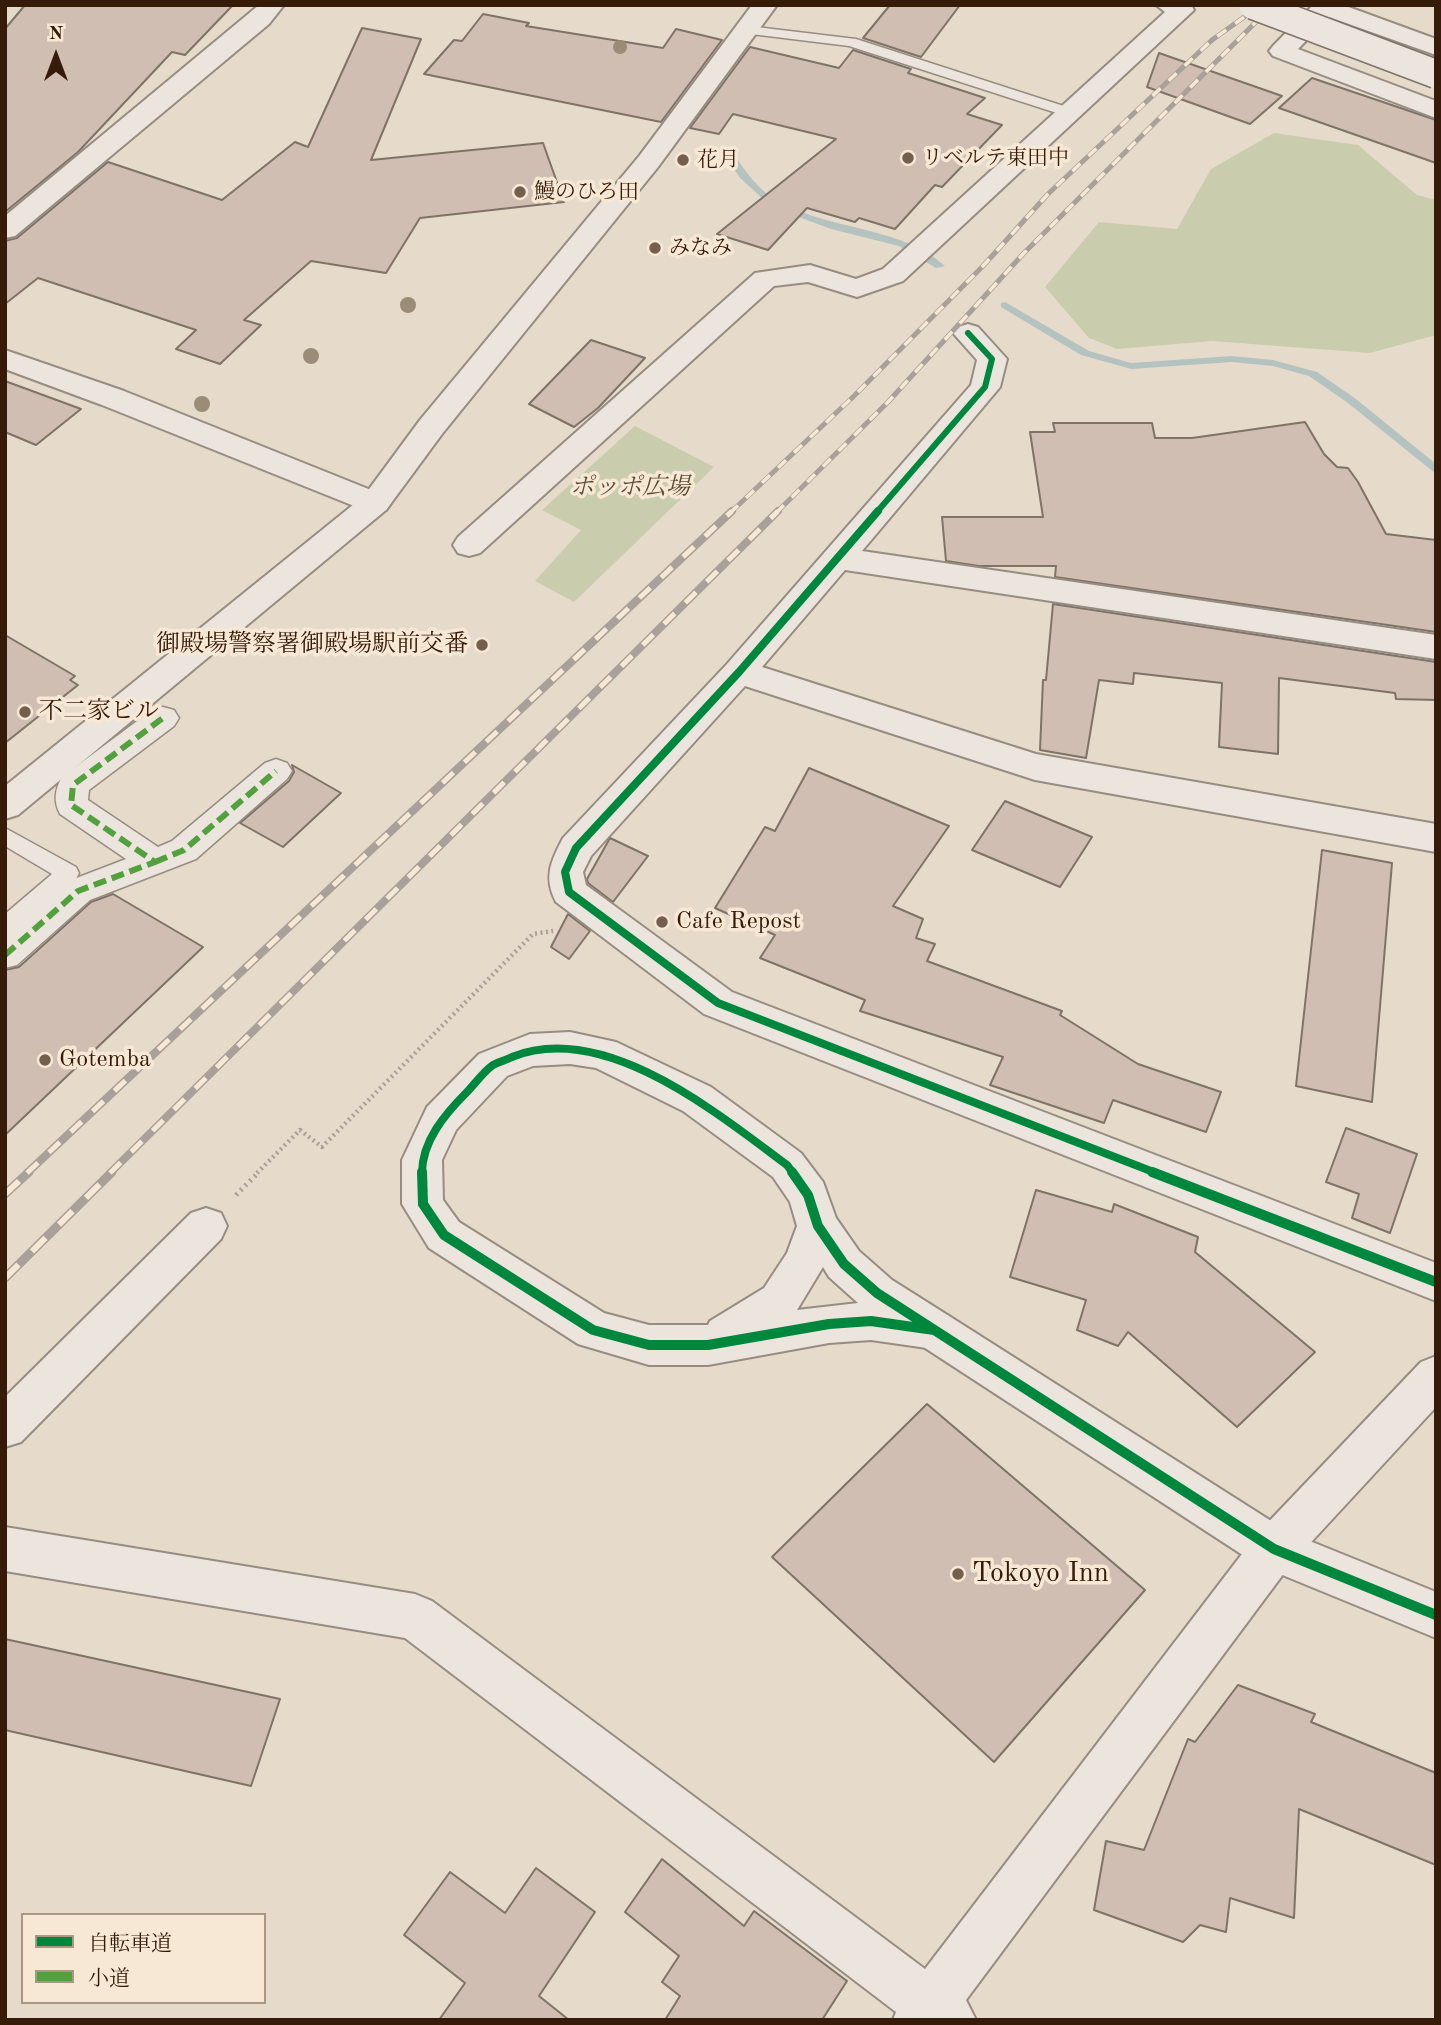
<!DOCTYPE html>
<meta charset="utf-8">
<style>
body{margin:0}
#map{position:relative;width:1441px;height:2025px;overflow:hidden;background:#e6daca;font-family:"Old Standard TT","Noto Serif JP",serif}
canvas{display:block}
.frame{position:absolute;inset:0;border:7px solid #361b09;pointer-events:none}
.legend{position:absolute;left:21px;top:1913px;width:245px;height:91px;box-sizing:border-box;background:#f7e8d5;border:2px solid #aa9683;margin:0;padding:9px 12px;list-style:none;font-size:21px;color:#361b09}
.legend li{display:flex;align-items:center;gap:14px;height:35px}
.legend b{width:35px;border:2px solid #aa9683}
.north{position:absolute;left:21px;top:21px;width:70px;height:70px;-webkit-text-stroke:5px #f7e8d5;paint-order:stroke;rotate:0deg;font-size:19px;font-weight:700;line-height:28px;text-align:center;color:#361b09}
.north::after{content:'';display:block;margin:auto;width:24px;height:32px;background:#361b09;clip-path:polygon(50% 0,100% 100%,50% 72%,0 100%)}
</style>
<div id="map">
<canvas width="1441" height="2025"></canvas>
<div class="frame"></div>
<ul class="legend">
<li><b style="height:9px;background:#00873e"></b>自転車道</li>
<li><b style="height:9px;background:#53a13e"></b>小道</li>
</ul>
<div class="north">N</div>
</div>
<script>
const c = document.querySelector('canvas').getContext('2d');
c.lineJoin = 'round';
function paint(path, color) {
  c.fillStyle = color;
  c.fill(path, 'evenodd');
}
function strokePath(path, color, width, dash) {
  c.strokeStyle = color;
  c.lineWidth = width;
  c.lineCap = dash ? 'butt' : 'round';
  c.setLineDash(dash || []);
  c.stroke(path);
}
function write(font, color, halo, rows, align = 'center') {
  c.font = font + ' "Old Standard TT","Noto Serif JP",serif';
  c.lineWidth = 7;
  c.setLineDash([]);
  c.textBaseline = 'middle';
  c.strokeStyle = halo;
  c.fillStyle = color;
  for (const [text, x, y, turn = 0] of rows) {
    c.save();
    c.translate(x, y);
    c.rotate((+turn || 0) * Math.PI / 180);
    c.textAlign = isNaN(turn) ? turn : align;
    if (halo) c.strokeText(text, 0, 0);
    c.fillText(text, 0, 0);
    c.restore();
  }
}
paint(new Path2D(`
 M1274,133L1358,145L1417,195L1436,200V335L1370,353L1212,341L1117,349L1089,338L1045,287L1099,222L1177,229L1211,169Z
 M635,426L714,467L574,602L535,581L581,530L542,510Z`), '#cacdad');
paint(new Path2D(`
 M724,149H730C744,169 759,192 781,203C831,230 903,227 945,266L936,268L899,246L831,229L772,207L740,178L722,151Z
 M1005,302L1089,351L1131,363L1232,356L1273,360L1317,372L1356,399L1436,464V474L1348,403L1309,376L1273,366L1232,362L1131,369L1081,355L1001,307V303Z`), '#b5c3c0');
const building = new Path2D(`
 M25,5H233L185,55L172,52L78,152L5,212V29Z
 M890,5H960L921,57L863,38Z
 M483,14L529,23L526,26L663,48L676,29L722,40L661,122L424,74L454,40L462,41Z
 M362,28L421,39L371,160L543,143L564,202L420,218L386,273L311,261L244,320L261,325L220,364L176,349L196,330L38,278L5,304V241L17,238L108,162L222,200L295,142L308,147Z
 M750,47L839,68L853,50L911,69L908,73L985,98L967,114L1002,125L942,187L935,185L895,229L859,218L855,222L807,208L768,250L717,234L836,139L733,114L719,134L690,128Z
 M1159,53L1282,96L1250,124L1147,87Z
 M1312,78L1436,120V163L1279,108Z
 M591,340L645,358L598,408L574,427L529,404Z
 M5,381L81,409L36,445L5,432Z
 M1305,422L1324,454L1337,467L1348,468L1358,482L1386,534L1436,540V632L1055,577L1056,566H979L946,561L942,517H1043L1030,432H1055L1053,423H1152L1155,438H1192Z
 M1053,604L1436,662V700L1396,699L1395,693L1279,678L1278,754L1219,747L1222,683L1134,673L1133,684L1099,680L1086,758L1040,750L1043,680H1046Z
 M5,635L75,676L70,680L78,685L5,743Z
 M292,765L341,793L283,847L240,823L289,781L294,772Z
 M809,768L949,826L893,906L923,919L916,938L935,944L927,961L1062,1011L1060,1015L1138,1064L1221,1092L1206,1132L1113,1100L1104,1123L990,1085L1003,1057L860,1011L865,1000L760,958L775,935L715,908L765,827L775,831Z
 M1005,801L1092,837L1060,887L972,850Z
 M610,838L648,856L613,902L588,883L587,879Z
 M1322,850L1392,863L1372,1102L1296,1086Z
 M113,894L203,947L5,1135V970L19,967L91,902Z
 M568,914L590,931L569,959L551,947Z
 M1346,1128L1417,1154L1390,1233L1352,1218L1359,1194L1326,1182Z
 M1036,1190L1112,1212L1114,1204L1198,1237L1195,1252L1315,1352L1237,1427L1128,1332L1118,1346L1077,1330L1086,1300L1010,1277Z
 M927,1404L1145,1590L994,1762L772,1557Z
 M5,1639L280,1699L251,1786L5,1730Z
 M1238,1685L1315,1714L1311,1722L1436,1773V1865L1299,1809L1294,1918L1230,1898L1226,1932L1200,1925L1183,1942L1094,1910L1106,1841L1144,1850L1188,1739L1195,1742Z
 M662,1859L744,1926L754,1911L847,1981L822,2020H665L680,1996L662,1982L679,1956L625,1912Z
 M536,1868L595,1912L539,1996L569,2020H439L465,1983L404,1935L450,1872L505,1913Z`);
paint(building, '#d1beb2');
strokePath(building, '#7d7368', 2);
const service = new Path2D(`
 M748,26L856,39L1076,110L1079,113L1076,116H1066L849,46L743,33L741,30L743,27Z
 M5,828L76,867L79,873L76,879L13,933L5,936V914L52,874L5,846Z`);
const pedestrian = new Path2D(`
 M163,707L174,710L179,718L174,726L89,790L88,800L158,847L172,841L265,763L276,759L287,763L292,771L287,779L196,859L90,900L17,965L5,968V935L66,882L126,859L60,814C53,801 55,789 62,777L152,710Z`);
const minor = new Path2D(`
 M259,5H284L269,24L15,236L5,238V216Z
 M1156,5H1191L1194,10L903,281L857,297L808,282L774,286L480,553L469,556L458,553L453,545L458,537L755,273L810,265L856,279L883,269L1165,12Z
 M1313,5H1343L1436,39V55L1329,17L1298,49L1436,101V118L1273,56L1269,51L1273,46Z
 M968,324L978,327L1007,359L1000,387L862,551L1436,635V659L845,570L762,667L1036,754L1436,824V852L1035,780L745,686L591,856L583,872L586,885L732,992L1436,1263V1301L704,1014L556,902C543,877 551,861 563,838L727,664L971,385L977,360L953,333L958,327Z
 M5,350L124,391L386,496L391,503L386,510L375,513L364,510L102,405L5,369Z
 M570,1032L616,1042L711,1087L801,1153L823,1182L836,1218L859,1251L892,1280L949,1316L955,1330L949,1344L934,1349L871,1340L829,1343L708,1365H649L578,1344L429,1248L402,1204V1160L427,1107L479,1054L530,1034ZM570,1064L596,1068L683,1111L773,1177L790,1202L797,1226L787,1253L764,1288L710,1321L708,1325H649L604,1313L459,1222L443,1200L442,1160L456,1130L507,1076L533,1066ZM823,1267L829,1277L858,1303L797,1310Z
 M206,1208L221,1213L227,1226L221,1239L21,1442L5,1447V1397L191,1213Z
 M1436,1356V1407L1290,1565L966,2000L976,2020H893L896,2012L405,1638L5,1571V1527L415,1594L432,1601L925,1969L1258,1533L1421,1362Z`);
const tertiary = new Path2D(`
 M752,5H777L658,167L442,434L386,510L18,815L5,819V786L364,496L420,420L640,155Z
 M934,1311L949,1316L1290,1533L1436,1592V1638L1258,1565L919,1344L913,1330L919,1316Z`);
strokePath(service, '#978c81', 3);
strokePath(pedestrian, '#978c81', 3);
strokePath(minor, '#978c81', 4);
strokePath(tertiary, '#978c81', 4);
strokePath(new Path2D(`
 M257,1173L300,1130L322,1147L533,934L553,931`), '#a8a099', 4.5, [2, 3.5]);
strokePath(new Path2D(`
 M236,1195L259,1172`), '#a8a099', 5, [2, 4.5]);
paint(service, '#ebe5dd');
paint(pedestrian, '#ebe5dd');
paint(minor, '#ebe5dd');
paint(tertiary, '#ebe5dd');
const railFar2 = new Path2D(`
 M730,513L854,396L983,266L1048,194L1212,40L1261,5
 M776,513L888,402L1024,253L1273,5`);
const railFar1 = new Path2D(`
 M27,1173L732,511
 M110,1173L778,511`);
const rail = new Path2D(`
 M5,1194L29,1172
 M5,1278L112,1172`);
strokePath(railFar2, '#a8a099', 5);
strokePath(railFar1, '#a8a099', 8);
strokePath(rail, '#a8a099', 9);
strokePath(railFar2, '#f7e8d5', 3.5, [11]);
strokePath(railFar1, '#f7e8d5', 5, [15]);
strokePath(rail, '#f7e8d5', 6, [19]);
const secondaryBridge = new Path2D(`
 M1253,5L1436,74`);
strokePath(secondaryBridge, '#7d7368', 31, []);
strokePath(secondaryBridge, '#ebe5dd', 28);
strokePath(new Path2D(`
 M155,862L184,850L276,771
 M5,955L78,891L155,862L71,805L73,785L163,718`), '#53a13e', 6, [13, 6]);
strokePath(new Path2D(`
 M876,513L985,387L992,359L968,333`), '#00873e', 6);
strokePath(new Path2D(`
 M878,511L739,672L576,848L565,872L569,892L718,1003L1156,1173
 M422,1173C422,1141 445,1114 467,1092C475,1084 483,1072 493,1065C498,1062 506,1060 512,1057C604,1020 717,1113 787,1165L793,1173`), '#00873e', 8);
strokePath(new Path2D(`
 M422,1172L423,1204L444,1235L593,1330L649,1345H708L829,1324L871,1321L934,1330
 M792,1172L808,1195L818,1226L844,1264L877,1293L1274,1549L1436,1615
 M1152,1172L1436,1282`), '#00873e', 10);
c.fillStyle = '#9a8c77';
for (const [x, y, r] of [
 [620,47,7],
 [408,305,8],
 [311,356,8],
 [202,404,8]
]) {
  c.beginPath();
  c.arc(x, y, r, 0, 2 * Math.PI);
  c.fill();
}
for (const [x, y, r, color] of [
 [908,158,7,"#745e4d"],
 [683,160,7,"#745e4d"],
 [520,192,7,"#745e4d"],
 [655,248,7,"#745e4d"],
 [482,645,7,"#745e4d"],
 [25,712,7,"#745e4d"],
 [662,922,7,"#745e4d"],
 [45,1060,7,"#745e4d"],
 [958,1574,7,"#745e4d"]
]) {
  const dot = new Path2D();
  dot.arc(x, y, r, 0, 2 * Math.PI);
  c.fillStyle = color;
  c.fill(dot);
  strokePath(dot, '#f7e8d5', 2.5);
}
write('21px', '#361b09', '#f7e8d5', [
 ["リベルテ東田中",922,158],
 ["花月",697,160],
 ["鰻のひろ田",534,192],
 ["みなみ",669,248]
], 'left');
write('italic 24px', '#5c4d33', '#f7e8d5', [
 ["ポッポ広場",630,488]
]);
write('24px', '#361b09', '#f7e8d5', [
 ["御殿場警察署御殿場駅前交番",468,645,"right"],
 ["不二家ビル",39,712],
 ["Cafe Repost",676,922],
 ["Gotemba",59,1060]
], 'left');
write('28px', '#361b09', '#f7e8d5', [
 ["Tokoyo Inn",972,1574]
], 'left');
</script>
